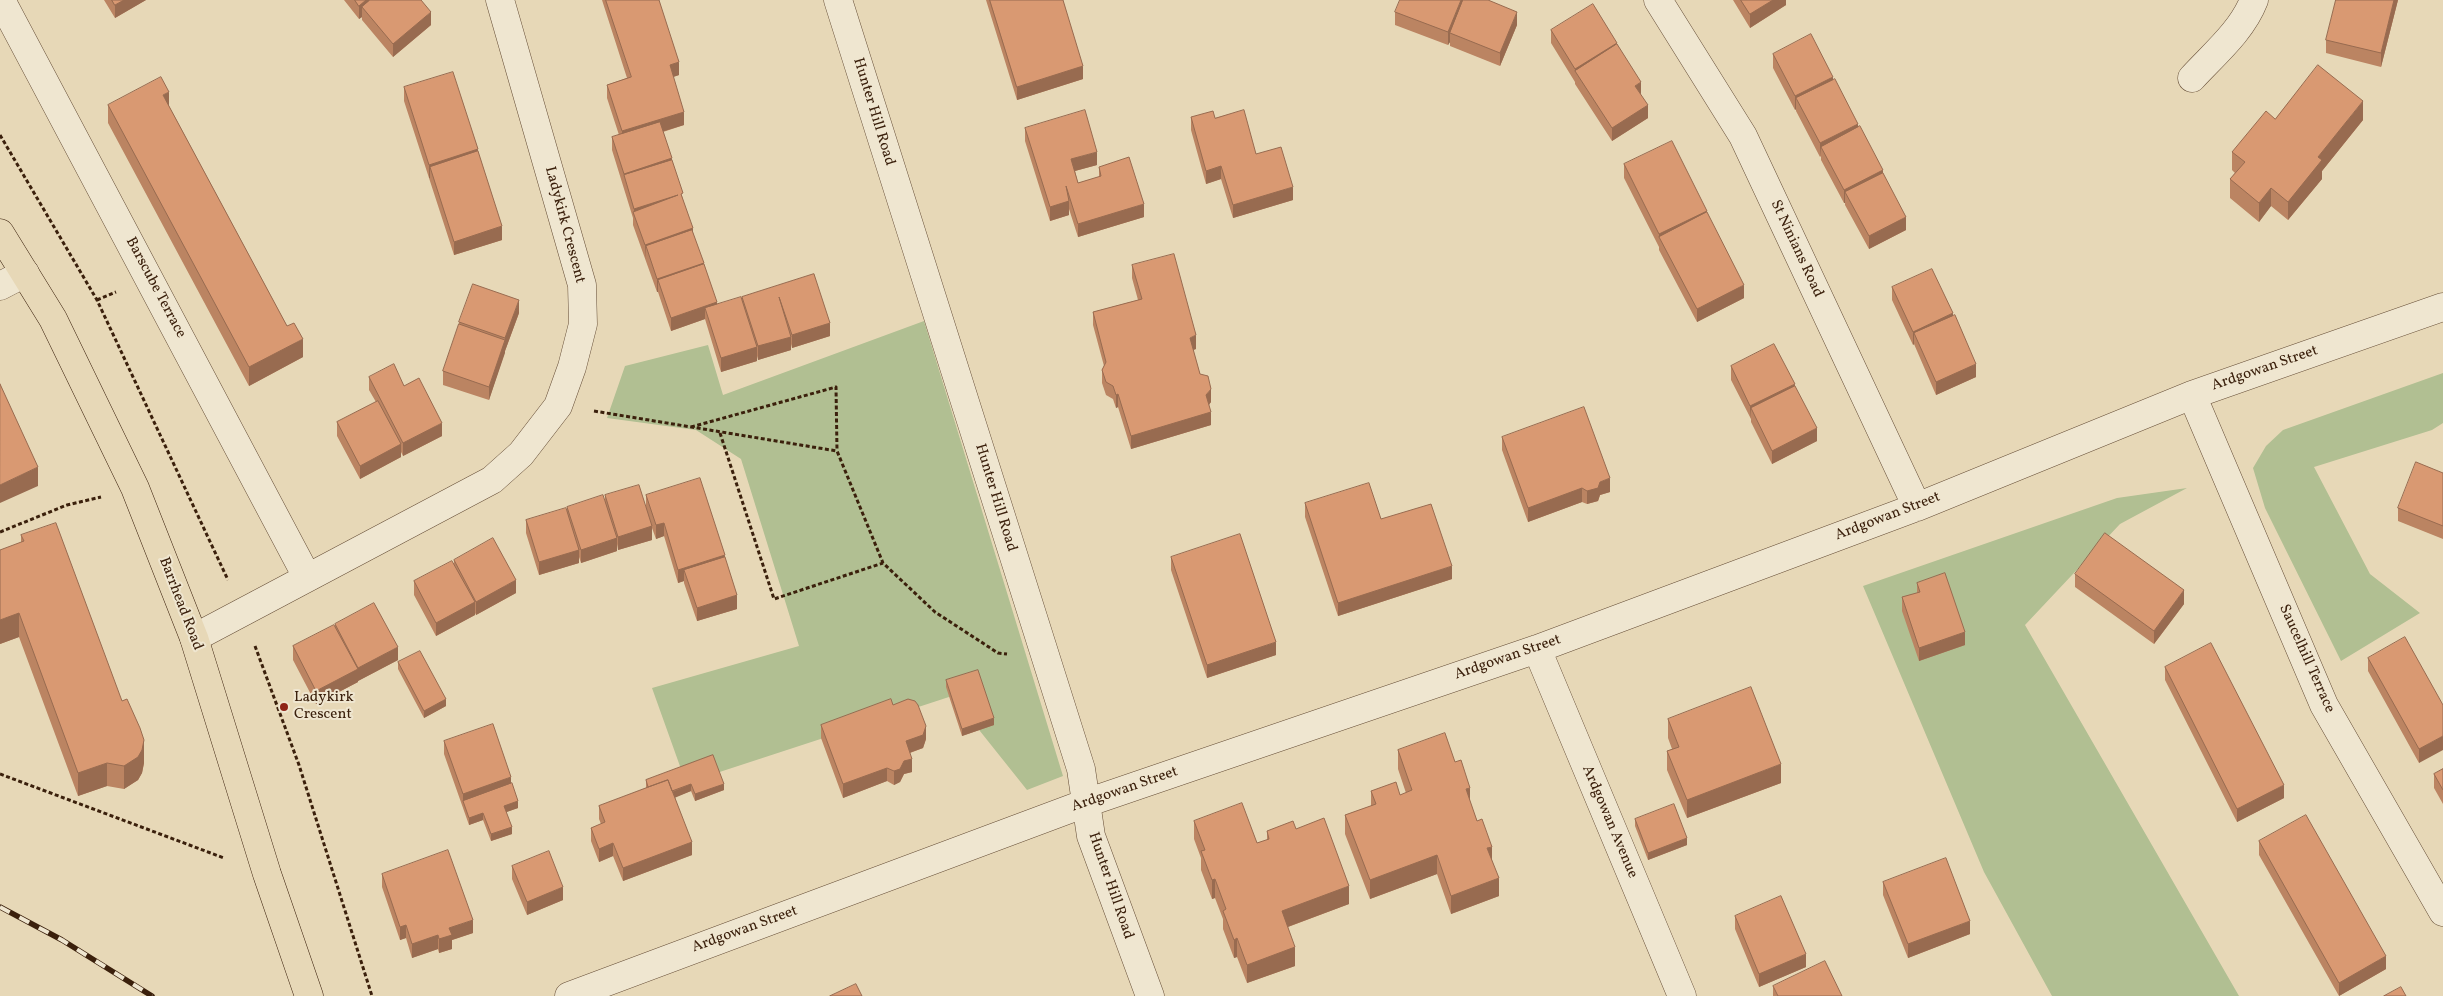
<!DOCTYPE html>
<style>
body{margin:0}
canvas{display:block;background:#e7d8b7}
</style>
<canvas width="2443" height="996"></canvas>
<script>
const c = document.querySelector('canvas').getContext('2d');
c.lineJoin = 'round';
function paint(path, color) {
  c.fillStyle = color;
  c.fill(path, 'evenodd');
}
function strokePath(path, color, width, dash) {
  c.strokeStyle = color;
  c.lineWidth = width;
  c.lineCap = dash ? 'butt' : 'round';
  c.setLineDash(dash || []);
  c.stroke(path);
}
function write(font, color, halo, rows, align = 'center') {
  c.font = font + ' Vollkorn,serif';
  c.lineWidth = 4;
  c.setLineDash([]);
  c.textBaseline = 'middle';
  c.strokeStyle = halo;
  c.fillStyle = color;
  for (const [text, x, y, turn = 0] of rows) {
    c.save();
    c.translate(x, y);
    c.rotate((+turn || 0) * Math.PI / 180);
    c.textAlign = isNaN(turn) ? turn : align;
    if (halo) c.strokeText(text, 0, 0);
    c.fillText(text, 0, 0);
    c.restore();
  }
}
paint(new Path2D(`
 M924,321L1063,776L1027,790L952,696L686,783L652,688L799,646L741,459L696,430L607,418L625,366L708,345L723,395Z
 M2443,373V423L2432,430L2314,467L2370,574L2420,613L2341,661L2265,508L2253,468L2266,446L2283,430Z
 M2187,488L2120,524L2025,625L2239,996H2052L1984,872L1863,586L2117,498Z`), '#b1bf92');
const minor = new Path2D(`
 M1,0L307,577
 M838,0L1081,769L1091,836L1150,996
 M1658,0L1743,136L1917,507
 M2192,78C2214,54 2242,31 2254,0
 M0,286L25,273
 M2192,395L2324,705L2443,912
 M194,638L492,480L521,454L558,406L572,367L583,324L582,285L500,0
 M1537,649L1682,996
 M569,996L1086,803L1537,649L1917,507L2192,395L2443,307`);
const primary = new Path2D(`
 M0,233L53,319L135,488L194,638L267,874L309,996`);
strokePath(minor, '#664e37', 29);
strokePath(primary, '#3b200c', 29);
strokePath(new Path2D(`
 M0,135L97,300L228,580
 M97,300L116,292
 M594,411L837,451L883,563L935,612L998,653L1007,654
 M691,427L836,387L837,451
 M720,433L774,599L883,563
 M0,532L67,505L101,497
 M255,646L299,765L372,996
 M0,774L224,858`), '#3b200c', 3, [4, 2.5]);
strokePath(minor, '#efe6d0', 28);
strokePath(primary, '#e7d8b7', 28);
const rail = new Path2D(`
 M0,907L62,940L152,996`);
strokePath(rail, '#3b200c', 5.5);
strokePath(rail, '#efe6d0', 4, [11]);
paint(new Path2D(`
 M104,0H146L115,18Z
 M344,0H421L431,25L393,57L362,20V17L359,19Z
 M602,0H659L679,75L673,77L684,125L663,132L693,233L717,304L742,302V297L814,274L830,336L792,348L791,344V350L758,360L757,356V361L721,372L705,319L671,331L658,292H657L633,225V218L612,150V137L619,135L607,98V85L627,78Z
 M986,0H1063L1083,79L1017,100Z
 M1733,0H1786V5L1750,28Z
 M2336,0H2398L2381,67L2326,53V40Z
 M1395,12L1517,25L1500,66L1450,46V42L1448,45L1395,25Z
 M1551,30L1617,44L1641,95L1648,118L1612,141L1575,84V82L1551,43Z
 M1773,54L1833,79L1883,173L1906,230L1869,249L1845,205V203H1844L1821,160V156L1820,157L1796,111V109L1795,110L1773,68Z
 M404,87L478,151L502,240L454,255L404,101Z
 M108,105L169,106L287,326L303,357L249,386L108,123Z
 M1191,117L1215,118L1256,154L1293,200L1233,218L1221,179L1206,184L1191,130Z
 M2275,119L2363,120L2322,171V179L2288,220L2271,206L2259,222L2230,198V179L2235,173L2232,170V152Z
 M1025,128L1097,165L1075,171L1078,183L1099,177V167L1144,217L1078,237L1069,209V215L1050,221L1025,141Z
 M1624,164L1707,213L1744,298L1697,322L1659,250V247L1624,178Z
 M1132,265L1196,349L1193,350L1200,374L1211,402L1209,405L1211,425L1131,449L1118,407L1116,408L1113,399L1106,395L1102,383V370L1104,366L1093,325V312L1138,300L1132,278Z
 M1892,287L1953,316L1976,377L1936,395L1914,344L1913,345L1892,300Z
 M519,313L505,351L489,400L443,385V371L459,324V322Z
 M1731,366L1795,386L1817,441L1772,464L1751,422V419L1731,380Z
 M369,377L404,386L442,436L403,456L401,452V457L360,479L337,436V422L376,402L369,390Z
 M1502,437L1610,492L1600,495L1598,501L1587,504L1582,502L1528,522L1502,450Z
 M2443,473V539L2398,521V508Z
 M605,495L646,507V495L725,557L737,609L697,621L684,583V581L678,583L664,536L656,539L652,528V540L618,550L617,544V551L581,563L579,557V563L539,575L526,533V520L567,512V507L605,503Z
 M1305,503L1452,579L1338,616L1305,517Z
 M21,535L144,763L142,773L138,780L124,789L107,786L78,796L19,637L0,644L21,542Z
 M1171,557L1276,655L1207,678L1171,570Z
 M454,560L516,593L476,615L475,613V615L436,636L414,595V581L454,563Z
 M2075,574L2184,604L2154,644L2075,587Z
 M1917,583L1965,645L1919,661L1902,611V597L1917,593Z
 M335,624L398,660L358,681V679V682L316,704L293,660V646L335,627Z
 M2368,658L2443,705L2419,763L2368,671Z
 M398,662L446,706L424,718L398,669Z
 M2165,667L2284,798L2237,822L2165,680Z
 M946,680L994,725L962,736L946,687Z
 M1668,719L1781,783L1687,818L1667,770V751L1672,749L1668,738Z
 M821,725L926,739L923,748L910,753L912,772L904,774L900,782L894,785L887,781L843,798L821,738Z
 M444,741L511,783L518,808L506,812L512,834L491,841L483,820L469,825L444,754Z
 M1398,750L1470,802L1492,860L1499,896L1451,914L1437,874L1370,899L1345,834V815L1371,806V791L1400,795L1406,793L1398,769Z
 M713,755L724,790L695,801L691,791L675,797L692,855L623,881L613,856L599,862L591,841V828L601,824L599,819V806L646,788V780Z
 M2443,769V804L2434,788V774Z
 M1635,819L1687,845L1648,860L1635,826Z
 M1194,821L1257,843L1267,840V831L1296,829L1349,904L1288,927L1295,966L1247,983L1237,957L1234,958L1223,929V919L1215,898L1212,899L1201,870V858L1194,839Z
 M2259,841L2386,969L2339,996L2259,855Z
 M512,866L563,900L527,915L512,879Z
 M382,874L473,933L452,940V949L439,953L438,949L412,958L406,938L400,940L382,887Z
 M1883,882L1970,934L1908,958L1883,895Z
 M1735,916L1806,967L1759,987L1735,929Z
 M1773,986L1842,996H1773Z`), '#bb8462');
paint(new Path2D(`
 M124,0H146L115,18V5Z
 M366,0H382L362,7V17L359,19V6Z
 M1461,0H1464L1450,33V42L1448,45V32Z
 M1773,0H1786V5L1750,28V14Z
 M2394,0H2398L2381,67V53Z
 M431,12V25L393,57V44Z
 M1517,12V25L1500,66V53Z
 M1617,43V56L1575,71V82V69Z
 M679,62V75L670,78V65Z
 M1083,66V79L1017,100V87Z
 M1833,77V90L1796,98V109L1795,110V96Z
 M1641,82V95L1635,86Z
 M169,92V110L163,95Z
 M2363,101V120L2322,171V179L2288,220V202L2318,157Z
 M1648,105V118L1612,141V128Z
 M684,112V125L622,144V131Z
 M1858,124V137L1821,147L1820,157V143Z
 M478,149V162L430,167V178H429V165Z
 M1097,152V165L1071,172V159Z
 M672,158V172L624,176V174Z
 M1221,166V179L1206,184V171Z
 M1883,170V183L1845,192V203H1844V190Z
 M1293,187V200L1233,218V205Z
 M2271,188V206L2259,222V203Z
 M678,195L634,215V209Z
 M1069,201V215L1050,221V207Z
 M1144,204V217L1078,237V224Z
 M1707,211V224L1659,237V248V234Z
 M1906,217V230L1869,249V236Z
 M502,226V240L454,255V242Z
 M693,228V242L646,246L645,259V245Z
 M704,263V276L658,280V292H657V279Z
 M1744,285V298L1697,322V309Z
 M519,300V313L505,351V338Z
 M717,302V315L705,308V319L671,331V318Z
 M1953,313V326L1914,333V344L1913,345V332Z
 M830,323V336L792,348V335Z
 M1196,335V349L1190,351V338Z
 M791,337V350L758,360V346Z
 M303,339V357L249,386V367Z
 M505,340V353L489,400V387Z
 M757,347V361L721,372V358Z
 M1976,364V377L1936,395V382Z
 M1795,384V397L1751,408L1750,419V406Z
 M1211,389V402L1206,408V395Z
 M1118,394V407L1116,408V395Z
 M1211,412V425L1131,449V436Z
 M442,423V436L403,456V443Z
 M1817,428V441L1772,464V451Z
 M401,444V457L360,479V466Z
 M38,467V486L0,503V485Z
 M1610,478V492L1600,495L1598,501L1587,504V491L1600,482Z
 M1582,488V502L1528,522V508Z
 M664,523V536L656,539V525Z
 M652,526V540L618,550V537Z
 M617,538V551L581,563V550Z
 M579,550V563L539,575V562Z
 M725,555V568L684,570V581L678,583V570Z
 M1452,566V579L1338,616V603Z
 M516,580V593L476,615V602Z
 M2184,590V604L2154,644V631Z
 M737,595V609L697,621V608Z
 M475,602V615L436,636V623Z
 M19,613V637L0,644V620Z
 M1965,632V645L1919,661V648Z
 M1276,642V655L1207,678V665Z
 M398,647V660L358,681V668Z
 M358,669V682L316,704V691Z
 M446,699V706L424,718V711Z
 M994,718V725L962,736V729Z
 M926,726V739L923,748L906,754V741Z
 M2443,736V750L2419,763V749Z
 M144,740V763L142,773L138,780L124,789V766Z
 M912,759V772L904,774L900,782L894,785V771L904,761Z
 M107,763V786L78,796V773Z
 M1781,764V783L1687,818V800Z
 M887,768V781L843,798V784Z
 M511,777V790L463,801V807V794Z
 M691,784V791L672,799V792Z
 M724,784V790L695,801V794Z
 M2284,785V798L2237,822V809Z
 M1470,788V806L1466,789Z
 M518,801V808L504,813V806Z
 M483,813V820L469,825V818Z
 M512,827V834L491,841V834Z
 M1687,838V845L1648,860V853Z
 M692,842V855L623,881V868Z
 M613,843V856L599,862V849Z
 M1492,847V865L1487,848Z
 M1437,855V874L1370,899V880Z
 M1499,878V896L1451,914V896Z
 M1215,879V898L1212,899V880Z
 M1349,886V904L1282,929V911Z
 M563,887V900L527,915V902Z
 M473,920V933L452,940V949L439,953V939L449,928Z
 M1970,921V934L1908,958V944Z
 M406,925V938L400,940V927Z
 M438,935V949L412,958V944Z
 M1237,938V957L1234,958V940Z
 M1295,947V966L1247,983V965Z
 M1806,954V967L1759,987V974Z
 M2386,956V969L2339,996V983Z`), '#986b50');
const building = new Path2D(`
 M112,0H124L115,5Z
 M355,0H366L359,6Z
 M370,0H421L431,12L393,44L362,7Z
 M606,0H659L679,62L670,65L684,112L622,131L607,85L631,77Z
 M990,0H1063L1083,66L1017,87Z
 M1400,0H1461L1448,32L1395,12Z
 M1463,0H1488L1517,12L1500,53L1450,33Z
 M1741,0H1773L1750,14Z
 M2336,0H2394L2381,53L2326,40Z
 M1593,4L1617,43L1575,69L1551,30Z
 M1811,34L1833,77L1795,96L1773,54Z
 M1617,44L1641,82L1635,86L1648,105L1612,128L1575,71Z
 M2318,65L2363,101L2318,157L2322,160L2288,202L2271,188L2259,203L2230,179L2245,162L2232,152L2266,111L2275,119Z
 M453,72L478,149L429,165L404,87Z
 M161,77L169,92L163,95L287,326L294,323L303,339L249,367L108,105Z
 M1835,79L1858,124L1820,143L1796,98Z
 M1085,110L1097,152L1071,159L1078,183L1101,176L1099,167L1129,157L1144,204L1078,224L1066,186L1069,201L1050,207L1025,128Z
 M1244,110L1256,154L1281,147L1293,187L1233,205L1221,166L1206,171L1191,117L1213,111L1215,118Z
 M660,122L672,158L624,174L612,137Z
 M1860,126L1883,170L1844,190L1821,147Z
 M1672,141L1707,211L1659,234L1624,164Z
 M478,151L502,226L454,242L430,167Z
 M672,160L683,193L681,194L693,228L645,245L633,212L678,195L634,209L624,175Z
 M1883,173L1906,217L1869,236L1845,192Z
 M1707,212L1744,285L1697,309L1659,237Z
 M692,230L704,263L657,279L646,246Z
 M1174,254L1196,335L1190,338L1200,374L1208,376L1211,389L1206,395L1211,412L1131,436L1118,394L1116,395L1113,386L1106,382L1102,370L1106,362L1093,312L1142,299L1132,265Z
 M704,264L717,302L671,318L658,280Z
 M1932,269L1953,313L1913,332L1892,287Z
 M814,274L830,323L792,335L779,297L791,337L758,346L742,297Z
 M473,284L519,300L505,338L459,322Z
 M741,297L757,347L721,358L705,308Z
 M1955,315L1976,364L1936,382L1914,333Z
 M459,324L505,340L489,387L443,371Z
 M1774,344L1795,384L1750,406L1731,366Z
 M394,364L404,386L419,378L442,423L403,443L369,377Z
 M0,384L38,467L0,485Z
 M1795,386L1817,428L1772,451L1751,408Z
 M378,401L401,444L360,466L337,422Z
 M1584,407L1610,478L1600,482L1598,488L1587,491L1582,488L1528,508L1502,437Z
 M2416,462L2443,473V526L2398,508Z
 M700,478L725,555L678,570L664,523L656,525L646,495Z
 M1369,483L1381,519L1431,504L1452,566L1338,603L1305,503Z
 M639,485L652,526L618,537L605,495Z
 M603,495L617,538L581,550L567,507Z
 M566,508L579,550L539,562L526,520Z
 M56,523L122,701L127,699L140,728L144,740L142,750L138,757L124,766L107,763L78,773L19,613L0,620V550L24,541L21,535Z
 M2105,533L2184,590L2154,631L2075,574Z
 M1240,534L1276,642L1207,665L1171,557Z
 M493,538L516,580L476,602L454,560Z
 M725,557L737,595L697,608L684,570Z
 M452,561L475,602L436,623L414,581Z
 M1945,573L1965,632L1919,648L1902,597L1920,592L1917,583Z
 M374,603L398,647L358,668L335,624Z
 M334,625L358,669L316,691L293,646Z
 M2405,637L2443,705V736L2419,749L2368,658Z
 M2211,643L2284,785L2237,809L2165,667Z
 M420,651L446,699L424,711L398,662Z
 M978,670L994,718L962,729L946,680Z
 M1751,687L1781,764L1687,800L1667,751L1679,747L1668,719Z
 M891,699L893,705L908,699L915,701L918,705L926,726L923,735L906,741L912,759L904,761L900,769L894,771L887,768L843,784L821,725Z
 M493,724L511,777L463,794L444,741Z
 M1445,733L1455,762L1461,760L1470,788L1466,789L1477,821L1482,819L1492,847L1487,848L1499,878L1451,896L1437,855L1370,880L1345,815L1376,804L1371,791L1396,782L1400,795L1412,790L1398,750Z
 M713,755L724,784L695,794L691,784L672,791L668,780L648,787L646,780Z
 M2443,769V790L2434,774Z
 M668,780L692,842L623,868L613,843L599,849L591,828L605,822L599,806Z
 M512,783L518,801L504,806L512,827L491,834L483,813L469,818L463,801Z
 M1242,803L1257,843L1269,839L1267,831L1293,821L1296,829L1324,818L1349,886L1282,911L1295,947L1247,965L1237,938L1234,940L1223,911L1226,909L1215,879L1212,880L1201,851L1205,850L1194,821Z
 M1674,804L1687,838L1648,853L1635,819Z
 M2306,815L2386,956L2339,983L2259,841Z
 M448,850L473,920L449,928L452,935L439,939L438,935L412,944L406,925L400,927L382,874Z
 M549,851L563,887L527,902L512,866Z
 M1946,858L1970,921L1908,944L1883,882Z
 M1781,896L1806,954L1759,974L1735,916Z
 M1825,961L1842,996H1778L1773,986Z
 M856,984L862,996H830Z
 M2401,987L2406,996H2384Z`);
paint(building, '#d99972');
strokePath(building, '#986b50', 1);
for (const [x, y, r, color] of [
 [284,707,5,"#8f2418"]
]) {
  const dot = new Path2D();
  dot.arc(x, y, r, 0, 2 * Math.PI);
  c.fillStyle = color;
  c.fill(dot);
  strokePath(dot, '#efe6d0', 2);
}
write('15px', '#3b200c', '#efe6d0', [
 ["Hunter Hill Road",873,112,73],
 ["Ladykirk Crescent",564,225,75],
 ["St Ninians Road",1796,249,65],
 ["Barscube Terrace",155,288,62],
 ["Ardgowan Street",2265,369,-19],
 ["Hunter Hill Road",995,498,73],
 ["Ardgowan Street",1888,517,-21],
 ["Barrhead Road",180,604,69],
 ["Ardgowan Street",1508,658,-19],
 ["Saucelhill Terrace",2306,659,66],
 ["Ardgowan Street",1125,790,-19],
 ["Ardgowan Avenue",1609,822,67],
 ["Hunter Hill Road",1110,886,71],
 ["Ardgowan Street",745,930,-20]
]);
write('15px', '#3b200c', '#efe6d0', [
 ["Ladykirk",294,698],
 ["Crescent",294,715]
], 'left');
</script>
